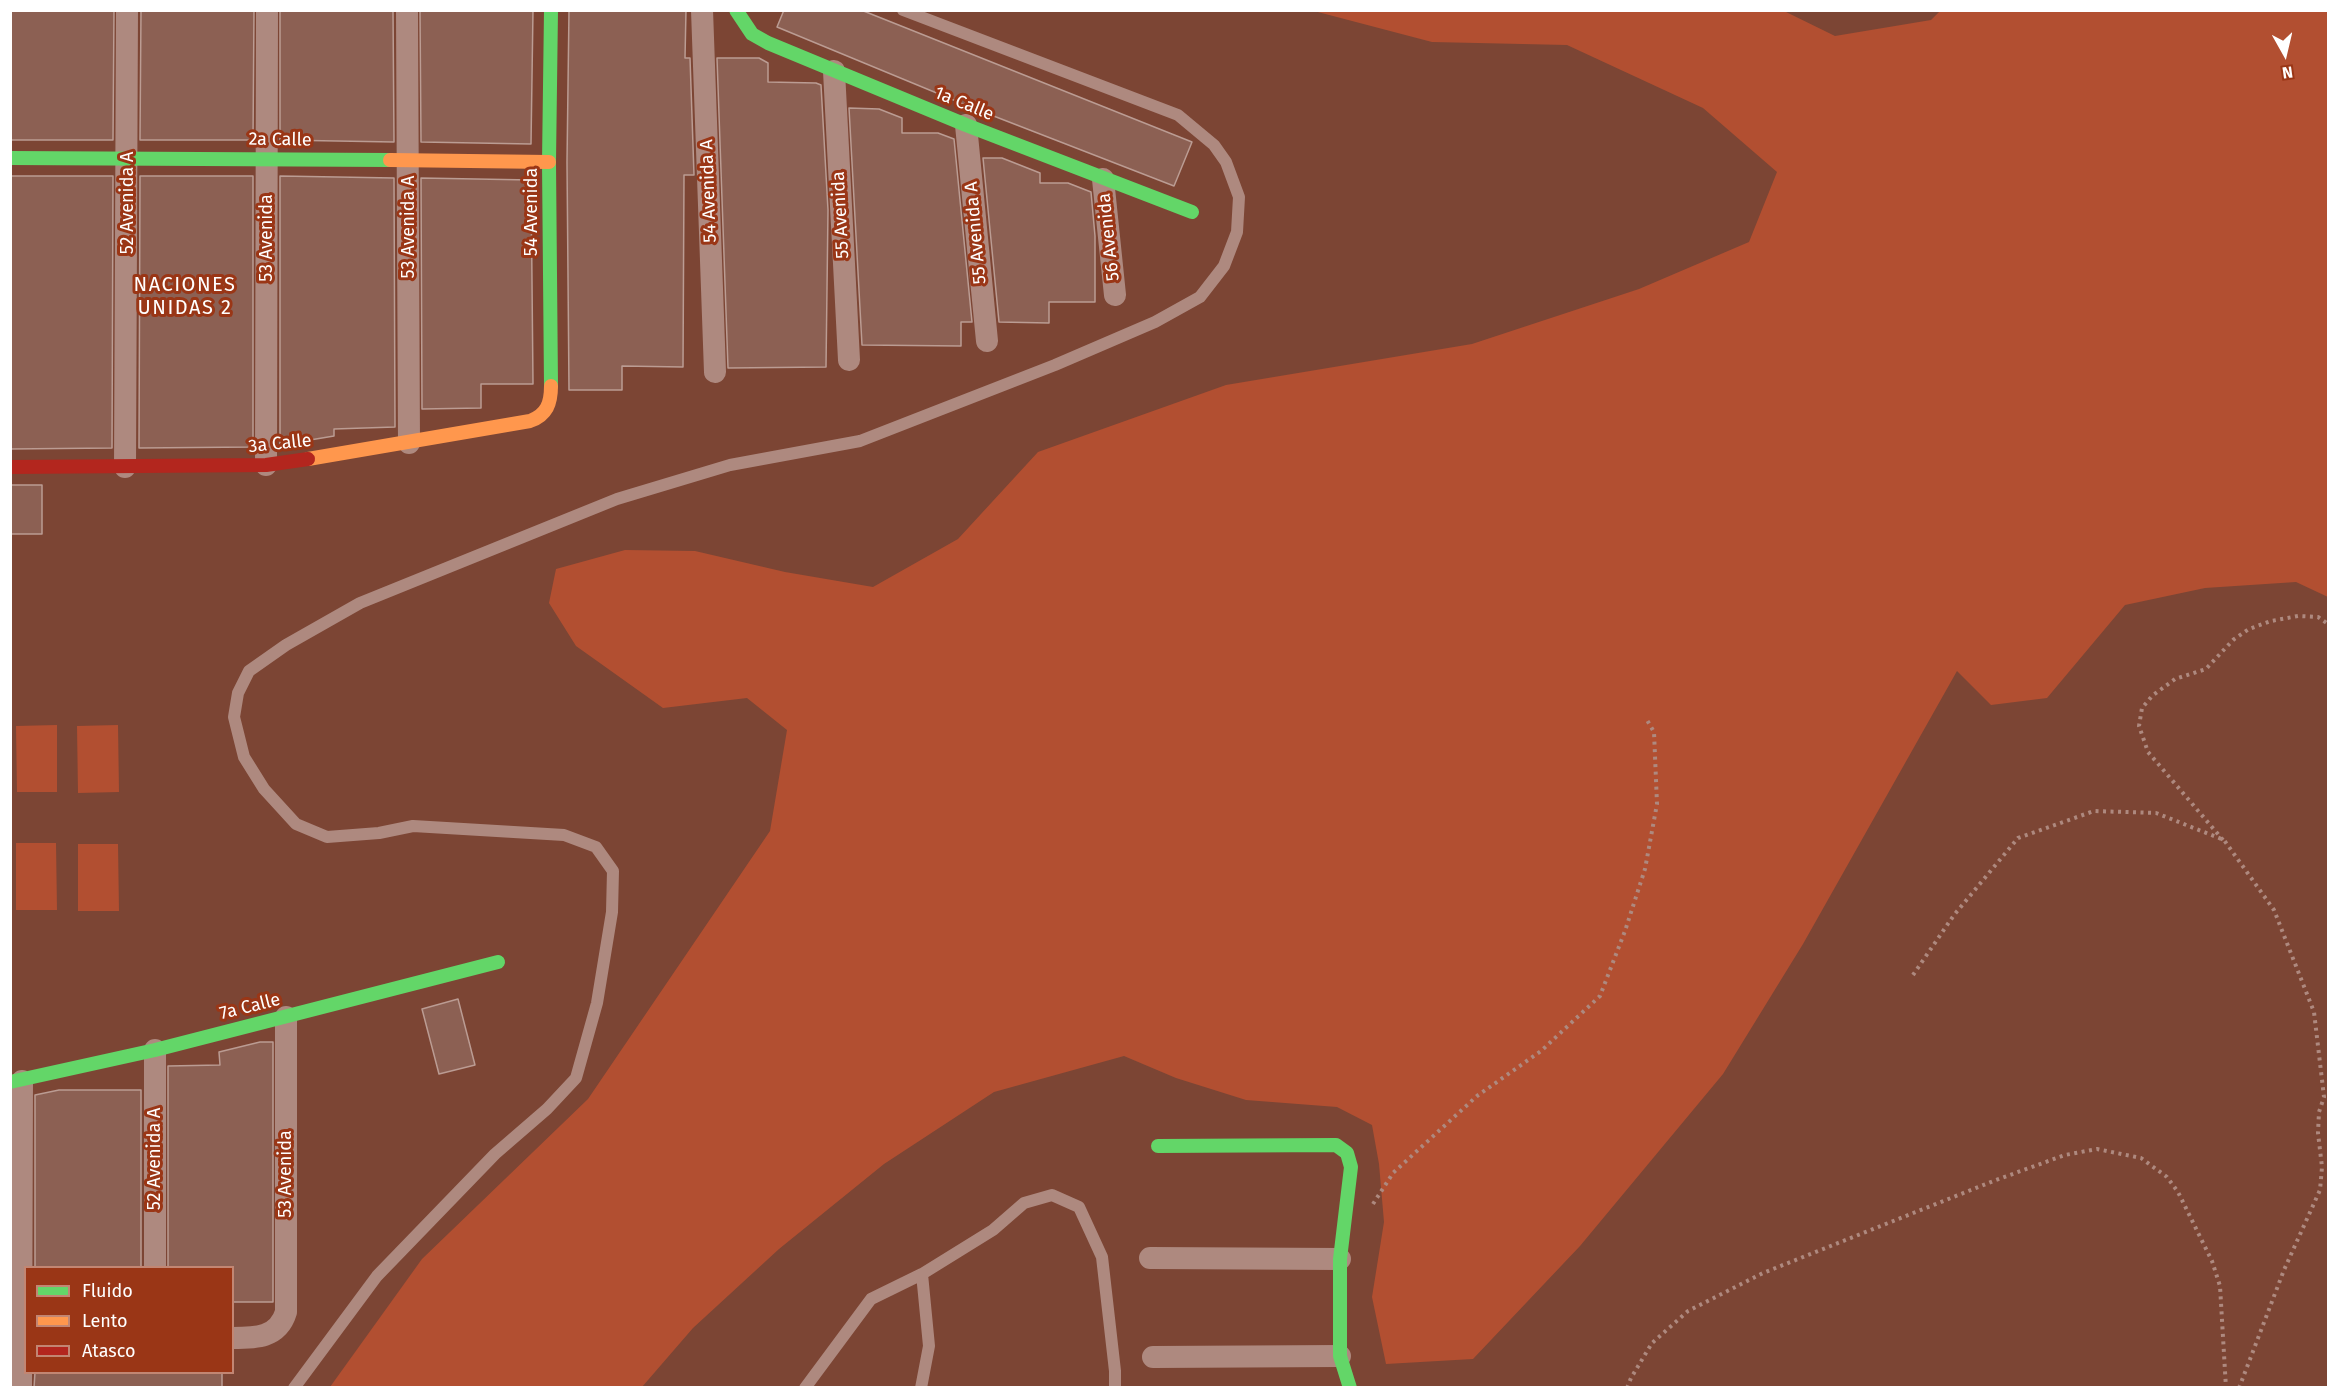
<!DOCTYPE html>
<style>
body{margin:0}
#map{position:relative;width:2339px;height:1398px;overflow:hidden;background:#7c4534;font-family:"Fira Sans",sans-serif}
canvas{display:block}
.frame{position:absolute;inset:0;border:12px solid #fff;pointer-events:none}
.legend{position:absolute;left:24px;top:1266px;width:210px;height:108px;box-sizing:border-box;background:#9a3616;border:2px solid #c28673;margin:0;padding:8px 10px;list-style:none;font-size:18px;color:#fff}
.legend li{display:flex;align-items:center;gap:12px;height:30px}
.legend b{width:30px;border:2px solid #c28673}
.north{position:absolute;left:2255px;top:24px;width:60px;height:60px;-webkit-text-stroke:4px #9a3616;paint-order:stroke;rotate:172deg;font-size:16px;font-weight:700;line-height:24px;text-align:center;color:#fff}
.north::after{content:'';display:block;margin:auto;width:21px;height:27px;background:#fff;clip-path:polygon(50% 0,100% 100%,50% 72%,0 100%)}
</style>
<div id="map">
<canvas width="2339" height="1398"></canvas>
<div class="frame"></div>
<ul class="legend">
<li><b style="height:8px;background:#63d668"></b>Fluido</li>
<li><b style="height:8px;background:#ff974d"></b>Lento</li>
<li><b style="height:8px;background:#b3261e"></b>Atasco</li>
</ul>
<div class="north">N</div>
</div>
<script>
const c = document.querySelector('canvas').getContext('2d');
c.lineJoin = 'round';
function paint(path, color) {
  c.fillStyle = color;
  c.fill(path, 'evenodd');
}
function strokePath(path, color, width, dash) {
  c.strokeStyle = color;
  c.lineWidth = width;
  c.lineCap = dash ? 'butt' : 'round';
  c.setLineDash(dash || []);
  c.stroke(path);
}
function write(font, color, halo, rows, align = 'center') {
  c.font = font + ' "Fira Sans",sans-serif';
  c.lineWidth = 6;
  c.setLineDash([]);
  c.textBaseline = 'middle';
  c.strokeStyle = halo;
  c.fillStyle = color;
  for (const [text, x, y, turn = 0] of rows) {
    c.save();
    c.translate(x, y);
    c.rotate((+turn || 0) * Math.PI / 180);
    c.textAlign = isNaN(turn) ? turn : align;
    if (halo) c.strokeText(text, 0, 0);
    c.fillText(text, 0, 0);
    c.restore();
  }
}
paint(new Path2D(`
 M1314,11H1784L1835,36L1931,20L1940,11H2328V597L2296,582L2205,588L2125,605L2047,698L1991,705L1957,671L1803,944L1723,1074L1580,1246L1473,1359L1386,1364L1372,1297L1384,1222L1379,1164L1372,1125L1337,1107L1246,1100L1176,1078L1124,1056L994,1092L884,1164L779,1249L693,1328L642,1387H330L422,1259L588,1099L770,831L787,730L747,698L663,708L576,646L549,603L556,569L625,550L695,551L785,572L873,587L958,539L1038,452L1226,385L1472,344L1639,289L1749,242L1777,172L1703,108L1567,45L1432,42Z
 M57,725V792H17L16,726Z
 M118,725L119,792L78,793L77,726Z
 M16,843H56L57,910H16Z
 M78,844H118L119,911H78Z`), '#b24f31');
const building = new Path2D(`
 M10,10H114L113,140H10Z
 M141,10H254L253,140H140Z
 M280,10H393L394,142L280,140Z
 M420,10H533L531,144L421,142Z
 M569,10H686L685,58H690L694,175H684L683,367L622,366V390H569L567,162Z
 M784,10H861L1192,142L1174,186L973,108L777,27Z
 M717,58H759L768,63V82L816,83L821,85L828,210L826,367L728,368Z
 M849,108L879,109L902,118V133H938L954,139L972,322H961V346L862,345Z
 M983,158H1002L1040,173V183H1068L1091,192L1095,236V302H1049V323L999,322Z
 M10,176H113L112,448L10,449Z
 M140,176H253V447L139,448Z
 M280,176L394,178L395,427L334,429V436L280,445Z
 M421,178L531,180L533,384H481V408L422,409Z
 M10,485H42V534H10Z
 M458,999L475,1065L439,1074L422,1009Z
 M260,1042H273V1302H232V1268H168V1066L220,1065L219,1052Z
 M59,1090H141V1268H35V1095Z
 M35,1372H222V1388H34Z`);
paint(building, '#8c6053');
strokePath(building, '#bb9c93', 1.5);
strokePath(new Path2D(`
 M2223,840L2148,752L2139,726L2142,708L2152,696L2175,679L2206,669L2233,640L2249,629L2271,621L2298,616L2318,617L2328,624
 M1913,975L1954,915L2018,838L2094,811L2156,813L2224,840L2274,910L2314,1012L2324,1097L2319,1112L2318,1133L2322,1167L2320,1190L2284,1270L2239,1388
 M1373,1204L1393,1173L1477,1096L1541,1051L1600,996L1625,931L1645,869L1657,804L1654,732L1647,720
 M1627,1388L1631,1378L1652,1343L1688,1311L1763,1273L1996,1180L2065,1155L2097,1149L2141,1158L2167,1177L2178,1192L2212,1261L2220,1286L2226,1388`), '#ae897f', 4, [3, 4.5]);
strokePath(new Path2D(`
 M294,1388L377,1276L495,1154L547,1109L576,1078L597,1003L612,912L613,871L596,847L564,835L413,826L379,833L327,837L296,824L264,789L244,757L234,717L238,693L249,671L286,645L360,603L617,499L730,465L860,441L1055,365L1155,322L1200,297L1224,266L1237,232L1239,197L1226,162L1214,145L1178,115L903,10
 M805,1388L871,1299L922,1274L993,1230L1024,1203L1052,1195L1079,1207L1102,1257L1115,1371V1388
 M921,1388L929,1346L922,1274`), '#ae897f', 12);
strokePath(new Path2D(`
 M407,10L409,443
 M702,10L715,372
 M834,71L849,360
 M966,125L987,341
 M1103,179L1115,295
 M266,465L267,10
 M125,467L127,10
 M155,1050V1268
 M1150,1258L1340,1259
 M232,1338C256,1338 278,1338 286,1312V1017
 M1153,1357L1340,1356
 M21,1388L22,1081`), '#ae897f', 22);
strokePath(new Path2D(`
 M736,10L752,34L768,43L966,125L1192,212
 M10,158L390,160
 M551,386L549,162L551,10
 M10,1082L155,1050L498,962
 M1158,1146L1336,1145L1347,1153L1351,1167L1340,1259V1356L1350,1388`), '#63d668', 14);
strokePath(new Path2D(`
 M390,160L549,162
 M308,459L530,421C547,415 551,403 551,386`), '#ff974d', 14);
strokePath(new Path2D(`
 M10,467L266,465L308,459`), '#b3261e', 14);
write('18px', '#fff', '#9a3616', [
 ["1a Calle",964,104,22],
 ["2a Calle",280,140,1],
 ["54 Avenida A",709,191,-92],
 ["52 Avenida A",128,203,-90],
 ["54 Avenida",532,212,-90],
 ["55 Avenida",841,215,-93],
 ["53 Avenida A",409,227,-90],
 ["55 Avenida A",976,233,-95],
 ["56 Avenida",1109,237,-96],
 ["53 Avenida",267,238,-90],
 ["3a Calle",280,444,-6],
 ["7a Calle",250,1007,-14],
 ["52 Avenida A",155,1159,-90],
 ["53 Avenida",286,1174,-90]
]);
c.letterSpacing = '1.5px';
write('20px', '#fff', '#9a3616', [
 ["NACIONES",185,285],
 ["UNIDAS 2",185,308]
]);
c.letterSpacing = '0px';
</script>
